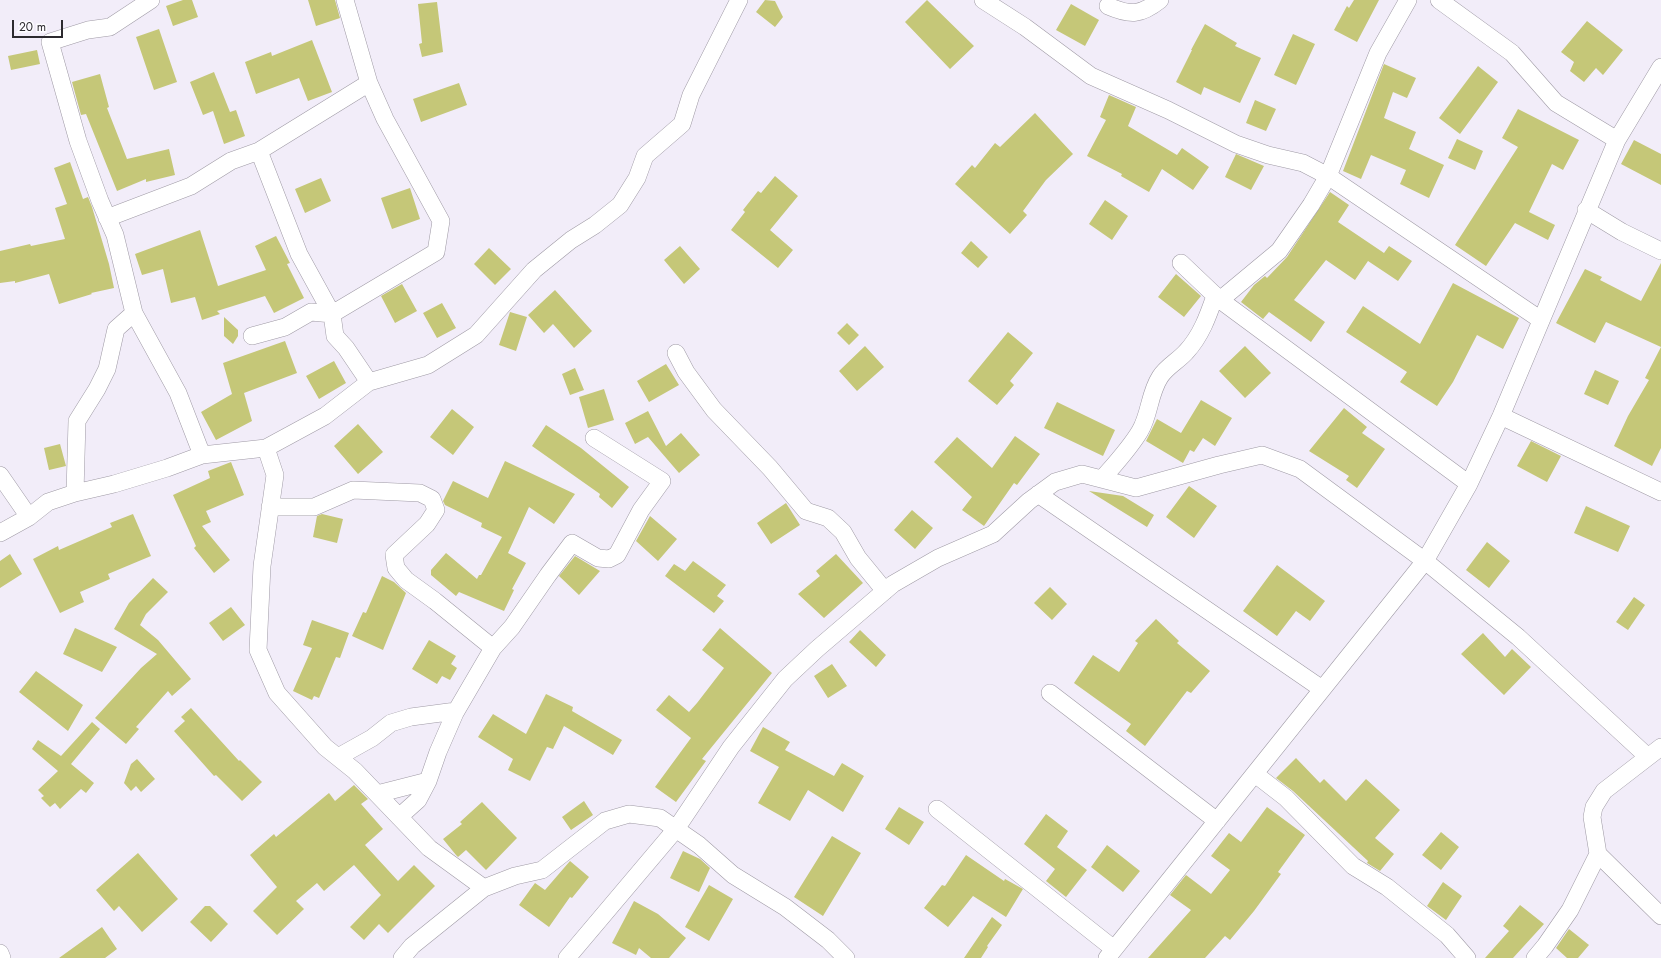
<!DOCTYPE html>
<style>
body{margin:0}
#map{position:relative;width:1661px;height:958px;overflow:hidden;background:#f2edf9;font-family:Jost,sans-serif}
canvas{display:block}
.scale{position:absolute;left:12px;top:20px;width:51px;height:18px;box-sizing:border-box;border:2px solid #2c2a2f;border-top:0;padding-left:5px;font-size:12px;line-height:14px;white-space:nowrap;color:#2c2a2f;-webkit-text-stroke:3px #fdfcff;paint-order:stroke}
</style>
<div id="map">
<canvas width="1661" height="958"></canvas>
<div class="scale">20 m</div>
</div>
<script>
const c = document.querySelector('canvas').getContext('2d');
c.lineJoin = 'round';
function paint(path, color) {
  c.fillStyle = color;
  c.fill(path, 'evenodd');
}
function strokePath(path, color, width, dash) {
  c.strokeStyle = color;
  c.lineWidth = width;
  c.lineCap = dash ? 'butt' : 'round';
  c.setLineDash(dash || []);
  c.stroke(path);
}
paint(new Path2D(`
 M183,0H192L198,17L173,26L166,6Z
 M308,0H335L340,18L316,26Z
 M765,0L775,1L783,17L775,27L756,12Z
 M927,0L974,46L950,69L905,22Z
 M1354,0H1379L1357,42L1334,30L1347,6L1349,8Z
 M437,2L443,52L422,57L419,44L422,43L418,4Z
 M1071,4L1099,20L1085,46L1056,30Z
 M1587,21L1623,50L1603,75L1596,68L1584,82L1570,71L1574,62L1561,52Z
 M1205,24L1237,43L1235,46L1261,58L1240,103L1204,87L1201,95L1176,82L1192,50H1191Z
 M159,29L177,82L154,90L136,37Z
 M1293,34L1315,44L1296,85L1274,75Z
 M312,40L332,92L308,101L299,78L256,94L245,62L271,52L272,56Z
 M37,50L40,64L11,70L8,56Z
 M1384,64L1416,78L1407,98L1393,92L1384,118L1416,132L1409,149L1444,165L1429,198L1400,184L1406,170L1371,155L1361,179L1343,171Z
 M1478,66L1498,82L1460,134L1439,118Z
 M214,72L230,112L236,110L245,136L224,144L213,111L203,115L190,82Z
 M100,74L109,107L107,108L127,159L169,149L175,175L146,182V179L117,191L86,114L81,115L72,82Z
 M459,83L467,105L421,122L413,99Z
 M1109,95L1136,107L1128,126L1177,155L1182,148L1209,167L1193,190L1162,169L1149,192L1121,176L1122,174L1087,156L1106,120L1100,117Z
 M1255,100L1276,109L1266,131L1246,123Z
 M1518,109L1579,140L1563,170L1552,164L1529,212L1555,225L1548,240L1515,223L1486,266L1455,245L1518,147L1502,138Z
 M1035,113L1073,154L1046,180L1023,211L1027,215L1010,234L955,184L972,165L975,168L995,143L1000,147Z
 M1457,139L1483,151L1475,170L1448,158Z
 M1634,140L1661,154V185L1621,164Z
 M1236,154L1264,166L1251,190L1225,177Z
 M70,162L83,199L88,197L92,207L109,264L114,288L91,293L92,294L59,304L49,274L15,283V281L0,283V251L30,244L31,246L65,239L55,208L67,204L54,168Z
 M775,176L798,196L770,230L793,250L778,268L731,230L745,212L743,210L758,191L761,193Z
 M321,178L331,201L305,213L295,189Z
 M410,188L420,219L392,229L381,198Z
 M1330,192L1349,205L1338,222L1384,253L1389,246L1412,261L1398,281L1368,261L1355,280L1326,260L1294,300L1325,322L1311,342L1269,312L1263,319L1241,302L1254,285L1265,276L1267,278L1287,257Z
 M1105,200L1128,216L1112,240L1089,224Z
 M200,230L218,286L266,270L255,246L276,236L290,263L287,264L304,298L274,313L265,296L217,311L220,314L202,320L195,297L171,303L163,269L142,275L135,254Z
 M971,241L988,257L978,268L961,253Z
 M680,246L700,269L684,284L664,260Z
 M489,248L511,269L495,285L474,264Z
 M1661,263V448L1652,466L1614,446L1628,416L1649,380L1645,378L1661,347L1606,322L1595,343L1556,323L1585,269L1602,277L1600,280L1641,301Z
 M1176,274L1201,296L1184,317L1158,297Z
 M1453,283L1519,318L1503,349L1477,335L1453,382L1437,406L1400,382L1407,372L1346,332L1363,306L1420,344Z
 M402,284L417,311L395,323L381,296Z
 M555,290L592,331L574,348L553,324L544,333L528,315Z
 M442,303L456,328L437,338L423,313Z
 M510,312L527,317L516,351L499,345Z
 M224,317L238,330V336L233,344L224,336Z
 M847,323L859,335L849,345L837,333Z
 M1008,332L1033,353L1010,381L1014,385L997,405L968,381Z
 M285,341L297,373L244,393L252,421L216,440L201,412L232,394L223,363Z
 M865,346L884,367L857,391L839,371Z
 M1245,346L1271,373L1245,398L1219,371Z
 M334,361L346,383L319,399L306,376Z
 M666,364L679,385L649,402L637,381Z
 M575,368L584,390L570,395L562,374Z
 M1595,370L1619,381L1608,405L1584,394Z
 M604,389L614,420L588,428L579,397Z
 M1201,400L1232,418L1215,446L1203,438L1194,452L1190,450L1183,463L1146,441L1157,419L1181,433Z
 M1057,402L1115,430L1103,456L1044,428Z
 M1344,408L1367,427L1362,433L1385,449L1357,488L1346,480L1349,476L1309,451Z
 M452,409L474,427L453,455L430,437Z
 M648,411L666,446L681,433L700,455L679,473L648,437L635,444L625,423Z
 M358,424L383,452L358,474L334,446Z
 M546,425L581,448L629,487L612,508L599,497L600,494L532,446Z
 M1015,436L1040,454L1017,485L1014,483L984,526L962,510L972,497L934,462L957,437L992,468Z
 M1531,441L1561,456L1547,482L1517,466Z
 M60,444L66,466L49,470L44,448Z
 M505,461L575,494L554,524L529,507L508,553L526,563L512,589L514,590L504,611L459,592L456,596L431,575V570L446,553L477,579L479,575H481L502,537L481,527L482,523L445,505L443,501L453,481L488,498Z
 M231,462L244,495L206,511L211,522L202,526L230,560L214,573L194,548L196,546L173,495L210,478L208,471Z
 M1189,486L1217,506L1194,538L1166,517Z
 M1089,491L1123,496L1154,515L1147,527Z
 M786,503L800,525L771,544L757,523Z
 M1586,506L1630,526L1618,552L1574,533Z
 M912,510L933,528L915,549L894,530Z
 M133,514L151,556L108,574L110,579L80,592L84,602L60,613L33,559L58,546L59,550L112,527L110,523Z
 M322,514L343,519L337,543L313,537L317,516Z
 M650,516L677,539L658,561L636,541Z
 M1487,542L1510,561L1489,588L1466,570Z
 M10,554L22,574L0,588V561Z
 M836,554L863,583L824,618L798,594L820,576L816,571Z
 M575,556L600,571L579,595L559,576Z
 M693,561L726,585L717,596L724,601L714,613L665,576L674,564L685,571Z
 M1277,565L1325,601L1310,621L1296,611L1277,636L1243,611Z
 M382,576L394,582L406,593L383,650L352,636L363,612L366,613Z
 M153,578L168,592L146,614L140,625L158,640L191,679L172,696L168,691L136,727L139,729L126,744L95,718L141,668L157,654L114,629L129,603Z
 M1050,587L1067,604L1052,620L1034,603Z
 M1634,597L1645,605L1628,630L1616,622Z
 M231,607L245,625L223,641L209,623Z
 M1156,619L1179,641L1177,643L1210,671L1191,693L1187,691L1145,746L1126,731L1131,724L1074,683L1093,655L1119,672L1138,643L1135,641Z
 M312,620L349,633L340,658L336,657L319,698L314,696L312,700L293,691L312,648L303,645Z
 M75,628L117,647L102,672L63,654Z
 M720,628L772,673L702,759L706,761L676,802L655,787L691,738L656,710L669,695L689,712L697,703L724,668L702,650Z
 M860,630L886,655L876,667L849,642Z
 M1483,633L1505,657L1512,649L1531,667L1504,695L1461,654Z
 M429,640L456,656L451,664L457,668L450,680L442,676L437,684L412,669Z
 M832,664L847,686L828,698L814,676Z
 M36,671L83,705L68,731L19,692Z
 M546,694L573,707L572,711L622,740L613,755L564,726L553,749L547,747L530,781L508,770L513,759L478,737L493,714L526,734Z
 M191,708L239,761L240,760L262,782L242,801L216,775L214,776L174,731L185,721L181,717Z
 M92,722L100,729L71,764L94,783L86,793L81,789L60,809L55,803L50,807L41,798L44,796L38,790L58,771L32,749L38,740L61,756Z
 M763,727L790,742L785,750L834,776L842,763L864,776L843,812L808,790L790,821L758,803L779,767L750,751Z
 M1296,758L1320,783L1324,779L1346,801L1366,779L1400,810L1375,838L1394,854L1380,871L1367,863L1368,861L1293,791L1276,778Z
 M137,759L155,779L141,792L136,786L131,791L124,783L131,764Z
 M354,785L368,799L361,804L383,829L365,845L398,881L414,865L435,886L388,933L379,924L364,940L350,927L381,895L354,865L324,891L317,883L296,901L304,909L277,935L253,911L277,887L250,855L274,834L276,837L329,793L335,801Z
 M584,801L593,815L571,830L562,817Z
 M482,802L517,838L486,870L466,850L458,857L456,855L443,839L462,824L460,822Z
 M899,807L924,822L909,845L885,829Z
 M1267,807L1305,835L1278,872L1281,874L1254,911L1230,940L1225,936L1205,958H1148L1191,910L1170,895L1186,875L1211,894L1230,870L1211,856L1229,833L1241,842Z
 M1046,814L1068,831L1057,847L1087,870L1066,897L1046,881L1055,869L1024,844Z
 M1441,832L1459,847L1441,870L1422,855Z
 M832,836L861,853L823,916L794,897Z
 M1107,845L1140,871L1123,892L1091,867Z
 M683,851L700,859L710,868L699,892L670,878Z
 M138,853L178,899L142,932L119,906L114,911L96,890Z
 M966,855L1004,881L1005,879L1023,889L1006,917L973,896L948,927L924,908L942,885L945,886Z
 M570,861L589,877L572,898L570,897L549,927L519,905L535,883L545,890Z
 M1443,882L1462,896L1446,920L1427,906Z
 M709,885L733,899L709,941L685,927Z
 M634,901L658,914L686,938L669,958H651L639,948L636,955L612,943Z
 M1520,905L1544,924L1513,958H1485L1509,931L1503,926Z
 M205,906H210L228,924L211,942L190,922Z
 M992,917L1002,925L987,946L988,947L981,958H964Z
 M102,927L117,949L105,958H59Z
 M1569,929L1589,945L1578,958H1567L1556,948Z`), '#c5c778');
const minor = new Path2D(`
 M345,0L369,83
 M983,0L1025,27L1091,76L1168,110L1236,144L1268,155L1303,163L1328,176L1311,205L1279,251L1220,300
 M1408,0L1378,53L1328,176L1541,320
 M1439,0L1512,53L1556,103L1617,140
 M1108,6C1131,16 1141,15 1160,0
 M1586,210L1622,232L1661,251
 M107,218L191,186L231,161L259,151L299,254L332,314L436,252L441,221L385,119L369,83L259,151
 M1181,263L1220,300L1469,484
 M134,313L115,235L100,201L78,141L50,42L88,30L110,27L151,0
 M252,336L285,327L311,312L332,314L335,336L346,348L369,382
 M676,353L686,372L714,410L770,468L806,511L828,518L843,532L858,558L885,591
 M1501,416L1661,492
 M266,448L275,475L262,566L258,650L277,693L325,747L355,771L429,848L484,888
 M0,475L29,517
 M1102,479C1115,464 1130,448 1140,431C1150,414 1149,394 1160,377C1166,367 1178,361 1186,352C1201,336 1208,316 1215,296
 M75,493L77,421L97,389L107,369L116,329L134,313L178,393L202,455
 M1038,494L1322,689
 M270,507H314L353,490L420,493L432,499L436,510L427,524L394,555L396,568L406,580L435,601L493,648
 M0,533L29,517L48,502L75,493L114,484L167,468L202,455L266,448L325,416L369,382L428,365L476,335L534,270L571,240L595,225L620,205L637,178L645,156L682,124L691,95L739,0
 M1050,693L1217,821
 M338,757L372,738L391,723L411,717L456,711
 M1255,774L1286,798L1353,866L1387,887L1447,935L1467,958
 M377,794L428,781
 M937,809L1114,949
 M399,817L418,800L428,781L438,752L455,713L493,648L512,627L548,575L572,543L598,558L609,559L617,555L641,510L662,481L594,438
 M1598,854L1661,916
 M0,953L2,958
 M402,958L412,946L484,888L515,876L542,870L605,821L629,814L660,818L699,845L733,875L785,907L828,940L846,958
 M567,958L676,829L731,747L785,679L817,649L893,584L938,558L993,534L1029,501L1055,482L1082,474L1136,488L1219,465L1262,455L1300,469L1425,561L1518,637L1648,757
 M1107,958L1425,561L1469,484L1501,416L1617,140L1661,67
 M1535,958L1545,946L1570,910L1598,854L1592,817L1594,807L1604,791L1661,747`);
strokePath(minor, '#9f9aa5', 18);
strokePath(minor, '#fff', 17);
</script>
